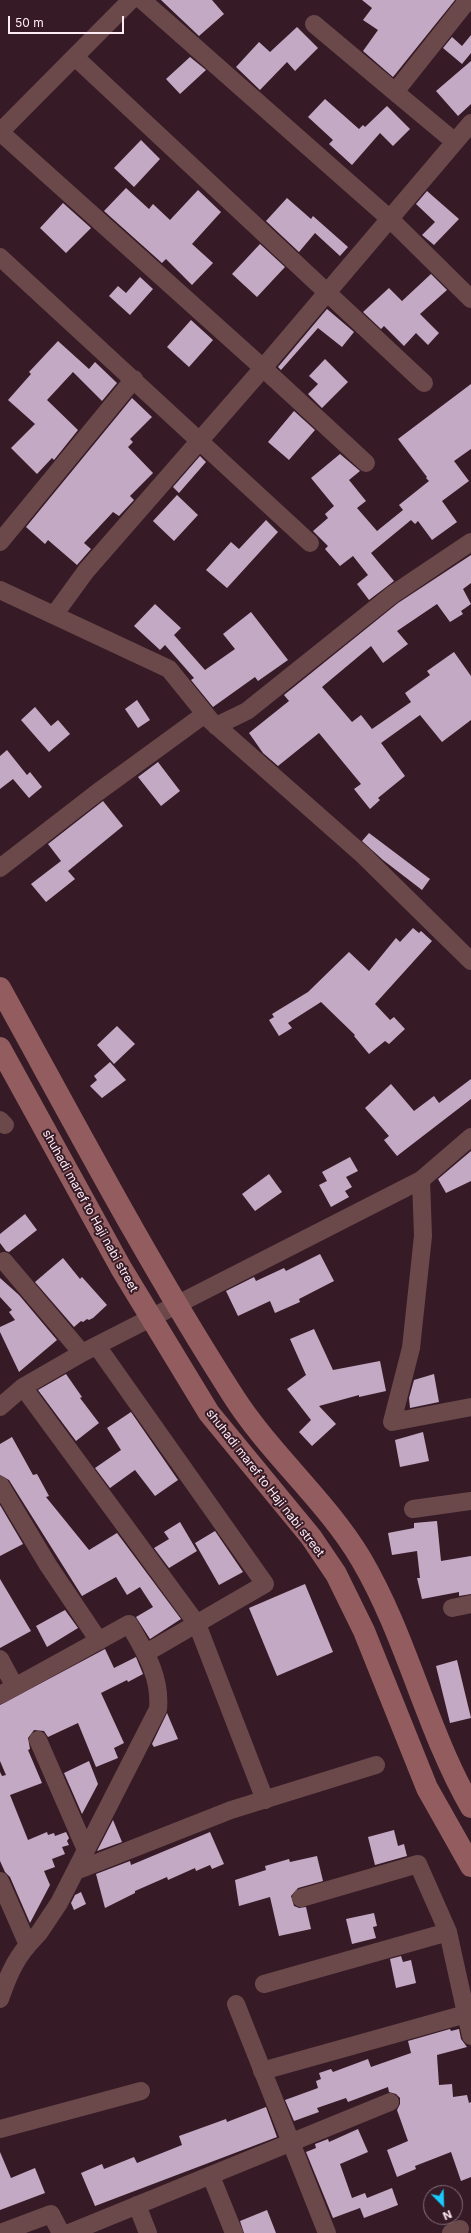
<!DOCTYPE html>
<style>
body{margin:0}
#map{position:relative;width:471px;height:2233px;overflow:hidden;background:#361b27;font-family:Inter,sans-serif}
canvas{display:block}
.north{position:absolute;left:423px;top:2185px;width:40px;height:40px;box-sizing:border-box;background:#361b27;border:1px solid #866e79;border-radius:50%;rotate:157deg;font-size:11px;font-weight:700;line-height:16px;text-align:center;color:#ffebf3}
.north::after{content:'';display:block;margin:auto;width:14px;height:18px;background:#19cafc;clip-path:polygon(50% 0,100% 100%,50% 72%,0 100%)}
.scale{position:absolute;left:8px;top:16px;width:116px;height:18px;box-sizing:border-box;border:2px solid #ffebf3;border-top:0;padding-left:5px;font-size:12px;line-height:14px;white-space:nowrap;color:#ffebf3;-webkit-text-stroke:3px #361b27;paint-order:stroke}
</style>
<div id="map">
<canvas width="471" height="2233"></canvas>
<div class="north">N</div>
<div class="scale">50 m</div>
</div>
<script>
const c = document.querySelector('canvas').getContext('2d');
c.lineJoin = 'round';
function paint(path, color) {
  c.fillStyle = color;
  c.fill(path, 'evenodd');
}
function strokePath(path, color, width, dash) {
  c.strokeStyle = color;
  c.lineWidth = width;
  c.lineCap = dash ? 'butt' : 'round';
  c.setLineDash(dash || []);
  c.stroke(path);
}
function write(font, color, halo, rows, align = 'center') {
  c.font = font + ' Inter,sans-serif';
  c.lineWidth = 4;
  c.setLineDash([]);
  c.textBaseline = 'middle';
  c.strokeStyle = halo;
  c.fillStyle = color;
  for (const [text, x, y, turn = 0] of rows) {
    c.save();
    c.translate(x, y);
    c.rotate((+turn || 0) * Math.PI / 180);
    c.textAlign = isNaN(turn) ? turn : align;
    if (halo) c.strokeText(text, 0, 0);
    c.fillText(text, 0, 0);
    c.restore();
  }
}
paint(new Path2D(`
 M161,0H212L224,14L199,36Z
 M362,0H455L393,77L363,51L378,30L363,20L372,8Z
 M297,27L318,48L295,71L287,62L260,90L236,67L259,42L270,52Z
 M471,35V53L462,64L443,48L452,37L462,46Z
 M190,57L206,70L180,94L166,79Z
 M471,61V104L458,116L436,91Z
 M325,99L359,129L363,125L365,127L387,106L410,129L393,146L380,133L352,165L329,144L333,140L308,117Z
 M141,140L160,159L134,187L114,168Z
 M126,188L149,209L153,204L170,220L198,190L221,212L192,244L213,263L192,285L166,259L162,263L104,211Z
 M427,191L459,219L434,245L422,235L435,222L416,204Z
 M287,198L311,219L313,216L348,247L340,256L315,233L299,252L266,221Z
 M63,203L91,228L66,253L40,228Z
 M260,244L285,267L257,297L232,274Z
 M431,274L447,290L420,314L439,333L428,345L416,333L404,346L384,326L381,329L363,312L389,288L402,301Z
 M140,277L153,289L130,315L109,296L118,286L126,293Z
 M327,309L354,332L342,347L318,328L281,370L278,367Z
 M191,320L213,340L189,367L167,347Z
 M58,341L89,369L95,362L117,383L102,401L73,372L47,400L78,430L54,460L52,458L37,474L11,448L35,424L8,400L31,374L29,372Z
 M325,359L348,382L322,408L308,394L318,384L309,376Z
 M471,384V449L454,461L469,481L442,501L457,522L432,540L418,521L415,524L411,520L371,553L394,581L369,600L357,584L368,575L353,556L340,566L325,549L328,546L313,531L328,518L325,514L334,506L311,478L340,454L360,471L349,480L366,501L357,508L377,531L403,510L399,505L429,481L426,478L427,477L398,439Z
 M132,398L152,417L130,439L133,442L128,447L153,473L130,496L134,500L119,516L113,512L84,543L91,549L77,565L48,540L45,544L26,527Z
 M294,411L315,430L289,460L268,442Z
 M200,456L206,462L179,493L173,487Z
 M177,495L198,515L174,541L153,521Z
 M266,520L278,532L227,588L206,570L231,542L239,549Z
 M471,555V583L463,589L471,604L461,611L463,614L450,622L437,604L397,631L408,644L383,663L371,646L322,687L352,722L361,715L372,729L411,702L405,693L430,675L427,671L454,652L471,676V720L442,742L420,715L381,743L405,776L378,798L380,800L370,809L354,789L361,784L319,733L278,766L263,753L249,733L289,701L284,695L398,603Z
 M155,604L181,628L174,635L205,670L235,649L223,634L251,612L288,660L258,681L255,677L213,707L191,680L194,678L165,645L160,650L134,626Z
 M137,700L150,720L138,728L125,709Z
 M35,707L51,726L58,720L70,734L49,752L21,720Z
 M7,750L27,775L30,772L42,787L29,798L13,779L0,789V756Z
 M158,762L180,791L161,806L138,777Z
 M103,801L123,826L68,871L75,879L46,902L31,884L61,861L48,844Z
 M369,833L430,879L422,890L383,860L362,841Z
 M413,928L419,933L421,931L432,941L375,1004L390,1020L394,1017L405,1029L389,1044L385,1041L369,1054L354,1036L355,1035L321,1002L288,1023L292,1028L279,1036L269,1020L274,1017L272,1014L308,992L349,952L369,971L396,938L400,942Z
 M117,1026L135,1044L114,1064L97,1045Z
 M110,1062L126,1080L102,1098L90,1086L97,1080L94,1076Z
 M471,1079V1099L397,1156L384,1140L389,1136L365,1108L391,1084L414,1111L434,1096L439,1103Z
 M471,1151V1181L446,1193L438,1179Z
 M350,1157L358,1171L346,1177L352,1187L345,1191L349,1197L331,1207L319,1185L327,1181L322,1172Z
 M269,1174L282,1192L255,1211L242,1194Z
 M25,1214L37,1230L9,1252L6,1251L0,1243V1234Z
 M320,1254L334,1281L299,1299L300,1302L275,1313L270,1301L238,1316L226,1291L254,1277L256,1281L284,1268L286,1271Z
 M63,1258L80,1279L82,1277L107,1305L93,1318L89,1320L87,1319L83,1322L81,1321L74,1327L35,1282Z
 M0,1278L19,1295L57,1340L19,1372L0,1332V1327L15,1320L9,1312L12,1310L0,1297Z
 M314,1329L333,1370L380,1361L386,1391L359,1397V1395L319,1406L336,1424L312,1446L299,1432L311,1420L287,1389L306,1375L290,1339Z
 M66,1374L82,1397L80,1398L99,1423L76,1441L38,1390Z
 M434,1374L439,1402L410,1408L409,1398L414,1380Z
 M131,1412L178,1480L155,1496L135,1470L110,1488L95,1468L121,1450L107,1428Z
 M423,1432L429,1461L400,1467L395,1440Z
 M12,1437L33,1475L37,1474L49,1496L46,1497L89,1550L117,1533L181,1619L150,1639L136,1617L153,1607L140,1587L127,1595L116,1577L82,1596L9,1480L0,1475V1444Z
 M0,1505L23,1544L0,1556Z
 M437,1521L441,1561L471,1556V1594L459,1596V1592L422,1599L417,1578H420L417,1551L392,1555L388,1533L414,1528V1523Z
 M180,1522L197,1551L169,1568L154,1548L169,1539L164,1532Z
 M215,1531L243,1572L219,1585L195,1543Z
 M0,1579L31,1631L0,1648Z
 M305,1584L333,1652L277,1676L249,1608Z
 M65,1610L78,1628L47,1647L36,1626Z
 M105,1649L114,1668L136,1657L143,1674L128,1682L127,1680L101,1693L124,1743L114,1748L118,1758L96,1767L78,1723L48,1737L44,1731L34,1730L28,1738L30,1749L28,1750L42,1783L10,1795L28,1840L47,1832L48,1835L54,1833L55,1836L66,1832L69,1838L67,1841L69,1845L62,1847L65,1854L52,1859L55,1867L44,1871L50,1885L30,1923L10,1877L5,1872L0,1861V1772L2,1776L6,1775L0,1761V1705Z
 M457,1660L471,1718L450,1723L436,1666Z
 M167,1713L178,1739L154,1747L152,1744Z
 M89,1761L98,1784L82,1814L64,1773Z
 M113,1820L122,1842L97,1851Z
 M394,1830L398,1846L404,1844L407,1856L375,1865L368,1837Z
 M210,1832L224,1864L212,1869L210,1865L196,1871L195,1868L168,1880L167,1877L135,1891V1893L105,1908L96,1874L130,1861L131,1865Z
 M317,1856L323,1881L298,1888L291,1896L294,1906L299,1908L306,1907L311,1929L279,1936L270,1897L239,1906L235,1880L266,1870L265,1866L289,1859L290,1862Z
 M81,1892L86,1904L74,1910L71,1903L75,1895Z
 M374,1913L377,1926L373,1927L376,1938L352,1944L346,1919Z
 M401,1956L403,1962L411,1960L416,1983L396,1988L390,1959Z
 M450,2029L451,2031L459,2029L461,2039L467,2047L437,2055L439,2085L452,2084L453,2097L467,2095L469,2103L471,2102V2177L461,2181L451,2152L415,2166L416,2169L397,2177L387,2150L408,2141L397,2110L400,2104V2098L396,2094L389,2092L388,2087L348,2102L346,2098L317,2108L319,2112L294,2121L285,2100L318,2088L316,2081L321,2079L319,2073L331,2069L333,2072L368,2059L371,2067L411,2053L408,2041Z
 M266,2107L277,2137L95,2206L81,2173L102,2164L104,2169L134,2157L137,2163L182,2145L179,2136L226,2119L227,2122Z
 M358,2129L368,2152L340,2164L352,2198L365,2193L367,2198L392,2188L398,2205L364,2218L360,2208L333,2218L306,2152L316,2148L315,2144L328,2139L329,2142Z
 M0,2152L11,2178L35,2168L45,2193L0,2210Z
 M267,2210L276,2233H244L240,2221Z`), '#c4a9c4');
strokePath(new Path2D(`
 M142,0L390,219L471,299
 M314,24L395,92
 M75,57L424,383
 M0,132L263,368L366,463
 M0,132L131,0
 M455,142L395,92L468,0
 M0,257L310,543
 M0,542L134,379
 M0,590L169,669L211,721L363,855L471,961
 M54,615L86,571L263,368L471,123
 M216,726L247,711L392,595L471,542
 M0,868L98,792L205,714
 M0,1120L5,1125
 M421,1180L423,1236L411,1348L392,1422L471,1407
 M4,1261L82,1353
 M97,1346L265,1584L146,1653
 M23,1387L197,1624L265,1800
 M0,1407L23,1387L82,1353L421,1180L471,1137
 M0,1485L48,1565L99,1641
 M413,1509L471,1501
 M452,1608L471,1604
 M0,1659L15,1687
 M0,1695L129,1624C145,1652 161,1676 158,1709L59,1903L39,1933L28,1945
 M38,1740L86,1850
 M76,1871L231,1810L376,1765
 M0,1881L28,1945C14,1961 7,1979 0,1999
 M301,1898L418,1864L448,1932L471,2036
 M264,1984L448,1932
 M236,2004L327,2233
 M262,2071L466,2014
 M0,2129L141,2091
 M211,2176L234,2233
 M137,2205L148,2233
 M0,2233L51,2214L61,2233
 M69,2233L390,2102
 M451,2233L460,2229`), '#6b494a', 18);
strokePath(new Path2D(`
 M0,988C75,1124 148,1263 232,1394C269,1453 325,1499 361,1559C407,1637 426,1729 471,1807
 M0,1048L121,1268L209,1413L311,1537L336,1574L364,1631L427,1788L471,1866`), '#935d5f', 22);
write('12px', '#ffebf3', '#361b27', [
 ["shuhadi maref to Haji nabi street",90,1211,61],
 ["shuhadi maref to Haji nabi street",265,1483,52]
]);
</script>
